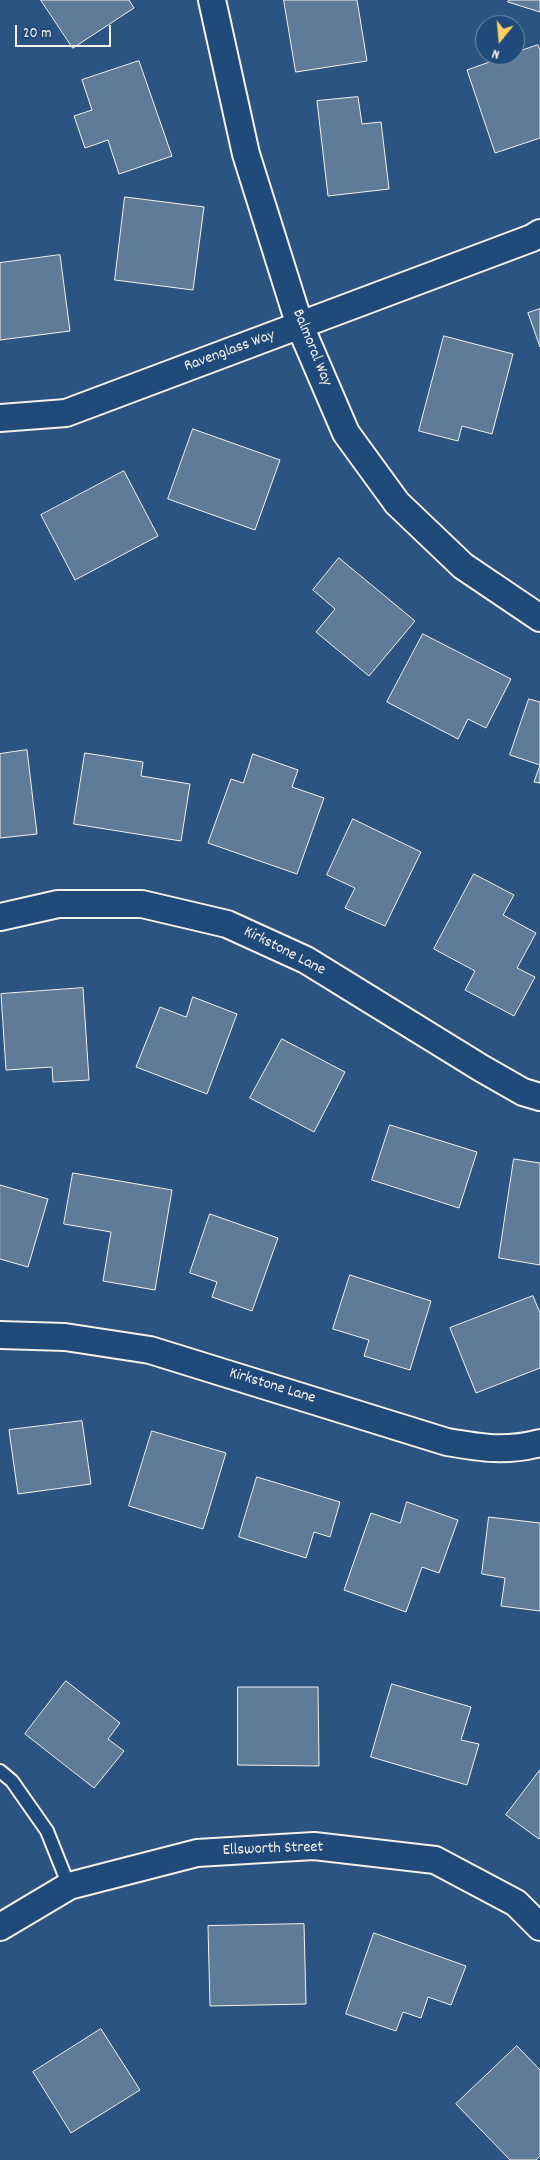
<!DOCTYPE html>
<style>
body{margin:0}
#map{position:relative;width:540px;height:2160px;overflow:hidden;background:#2c5481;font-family:Dekko,sans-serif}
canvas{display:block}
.north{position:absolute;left:475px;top:15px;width:50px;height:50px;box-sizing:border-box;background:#1f4a7a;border:1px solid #748da6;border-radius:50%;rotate:197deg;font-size:14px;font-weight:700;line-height:20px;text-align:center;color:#f4f1e8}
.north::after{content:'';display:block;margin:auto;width:18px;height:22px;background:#ffd166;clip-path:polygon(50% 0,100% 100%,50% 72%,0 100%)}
.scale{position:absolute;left:15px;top:25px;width:96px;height:22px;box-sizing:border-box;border:2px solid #f4f1e8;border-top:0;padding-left:6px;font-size:15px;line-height:18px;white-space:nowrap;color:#f4f1e8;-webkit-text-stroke:4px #1f4a7a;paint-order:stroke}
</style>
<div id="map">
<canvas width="540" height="2160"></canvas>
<div class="north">N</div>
<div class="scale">20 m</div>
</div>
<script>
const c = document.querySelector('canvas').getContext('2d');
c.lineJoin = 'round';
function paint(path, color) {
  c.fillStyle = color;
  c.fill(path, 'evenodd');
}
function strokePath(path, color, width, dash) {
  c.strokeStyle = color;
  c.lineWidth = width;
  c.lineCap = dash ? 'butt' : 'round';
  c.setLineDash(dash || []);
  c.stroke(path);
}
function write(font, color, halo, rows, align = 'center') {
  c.font = font + ' Dekko,sans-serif';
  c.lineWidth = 5;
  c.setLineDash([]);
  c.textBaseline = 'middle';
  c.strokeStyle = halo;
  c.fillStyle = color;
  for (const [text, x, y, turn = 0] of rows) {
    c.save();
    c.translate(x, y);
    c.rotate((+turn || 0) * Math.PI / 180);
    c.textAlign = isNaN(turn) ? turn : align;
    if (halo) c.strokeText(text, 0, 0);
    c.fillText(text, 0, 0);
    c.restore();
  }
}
const building = new Path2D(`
 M41,0H129L134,8L73,48Z
 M284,0H357L367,61L296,72Z
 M509,0H540V12L508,2Z
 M538,45L540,50V138L495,153L467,70L509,55H515V53Z
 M139,61L172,156L119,174L108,140L85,148L74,116L92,110L82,80Z
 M358,97L362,124L381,122L389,189L328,196L317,101Z
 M125,197L204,207L193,290L115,280Z
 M60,255L70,331L0,340V263Z
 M540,309V347L528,313Z
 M444,336L513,354L492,434L462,426L458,441L419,431Z
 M193,429L280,460L255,530L168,499Z
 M124,471L158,536L75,580L41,515Z
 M339,558L415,621L369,676L316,632L335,609L313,590Z
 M423,634L511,679L486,728L468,719L458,739L387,702Z
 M529,699L540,702V783L534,782L540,765L510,755Z
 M27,750L37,834L0,838V754Z
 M85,753L143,762L141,776L190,784L181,841L74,824Z
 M253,754L298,770L292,787L324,798L297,874L208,843L231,779L243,783Z
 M353,819L421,852L385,926L345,908L355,888L327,875Z
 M474,874L514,895L503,915L536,933L517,968L535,977L514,1016L465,990L475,971L434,949Z
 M83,988L89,1080L53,1082L52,1067L6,1070L1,994Z
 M193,997L237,1014L207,1094L136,1067L160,1007L186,1017Z
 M282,1039L345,1072L314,1132L250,1098Z
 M390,1125L477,1152L459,1208L372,1180Z
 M514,1159L540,1163V1265L499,1258Z
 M73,1173L172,1190L155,1290L103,1281L111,1232L64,1224Z
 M0,1185L48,1199L28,1267L0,1259Z
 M210,1214L278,1238L252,1311L212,1297L217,1282L190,1273Z
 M350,1275L431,1301L410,1370L364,1356L369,1340L333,1329Z
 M533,1296L540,1313V1368L476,1393L450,1328Z
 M82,1421L91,1484L18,1494L9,1430Z
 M152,1431L226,1453L203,1529L129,1506Z
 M257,1477L340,1502L330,1537L314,1532L306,1558L239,1537Z
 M407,1502L458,1520L439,1573L422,1567L406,1612L344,1590L371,1513L400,1523Z
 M489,1517L540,1523V1611L501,1606L505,1578L482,1574Z
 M66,1681L120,1723L108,1739L124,1751L94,1788L25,1734Z
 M392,1684L471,1707L461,1740L479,1744L467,1785L371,1757Z
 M238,1687H318L319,1766L238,1765Z
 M540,1770V1838L539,1839L506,1815Z
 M304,1924L306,2004L210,2006L208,1926Z
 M374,1933L466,1966L451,2005L428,1997L421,2018L403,2012L396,2031L346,2014Z
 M101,2029L140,2090L71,2133L33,2072Z
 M517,2046L540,2070V2156L536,2160H510L456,2104Z`);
paint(building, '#5e7b9a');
strokePath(building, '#f4f1e8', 1);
const service = new Path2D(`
 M0,1771L12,1781L47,1831L69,1886`);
const minor = new Path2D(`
 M212,0L246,154L300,326L346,433L397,503L463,566L540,618
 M0,418L66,413L532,238L540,233
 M0,917L58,904H142L227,924L306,960L481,1068L523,1092L540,1097
 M0,1335L65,1337L150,1350L447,1442C482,1448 505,1452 540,1443
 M0,1927L69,1886L197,1853L314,1846L435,1860L516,1903L540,1927`);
strokePath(service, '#f4f1e8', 16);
strokePath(minor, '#f4f1e8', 30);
strokePath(service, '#1f4a7a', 12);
strokePath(minor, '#1f4a7a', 26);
write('16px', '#f4f1e8', '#1f4a7a', [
 ["Balmoral Way",311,348,68],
 ["Ravenglass Way",230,352,-20],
 ["Kirkstone Lane",284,952,27],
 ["Kirkstone Lane",272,1387,17],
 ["Ellsworth Street",273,1850,-2]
]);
</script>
